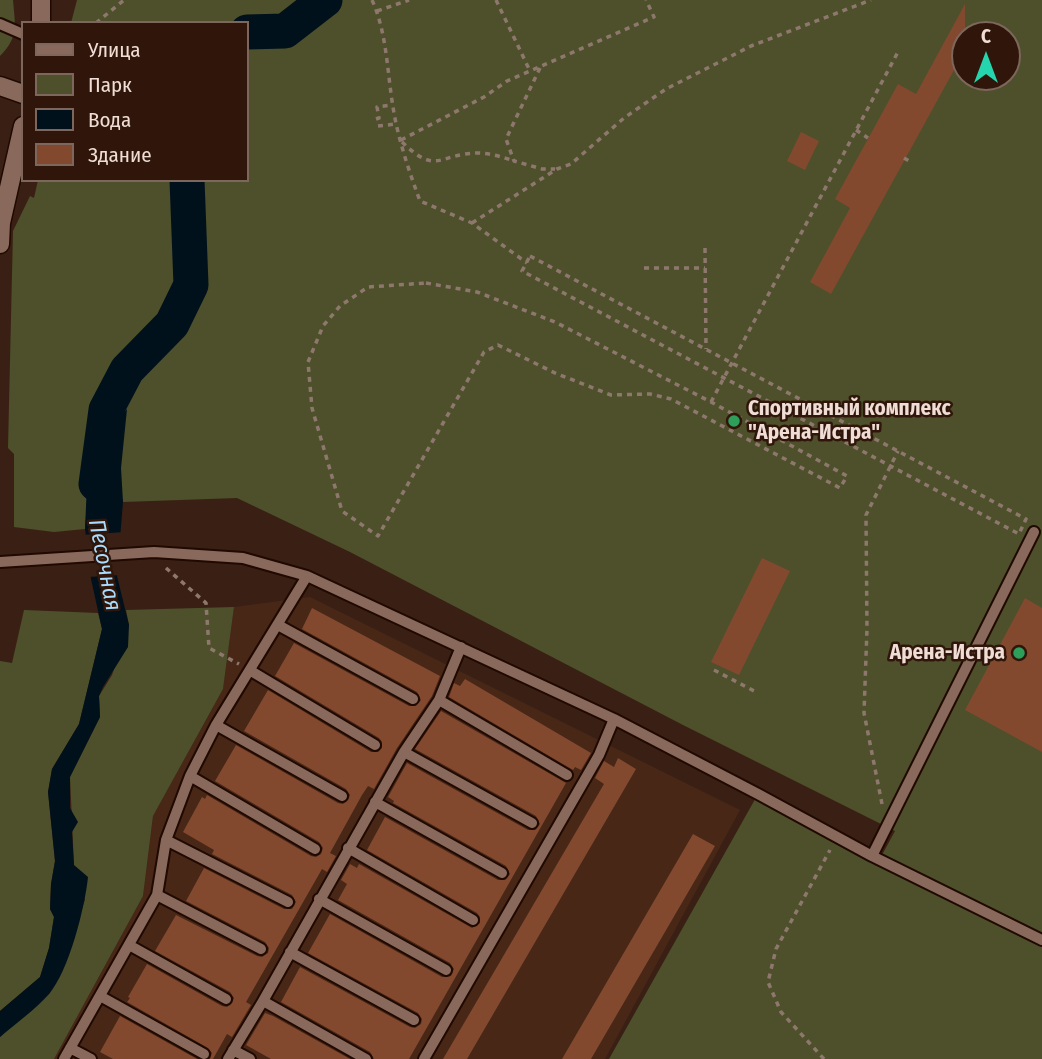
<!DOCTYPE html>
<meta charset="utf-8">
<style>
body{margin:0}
#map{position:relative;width:1042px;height:1059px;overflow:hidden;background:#3a2014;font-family:"Fira Sans Condensed",sans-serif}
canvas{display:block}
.legend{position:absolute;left:21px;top:21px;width:228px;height:161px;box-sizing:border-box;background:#30160a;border:2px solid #7d665c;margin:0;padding:9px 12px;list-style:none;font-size:21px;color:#f0ded6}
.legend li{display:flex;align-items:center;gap:14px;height:35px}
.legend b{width:35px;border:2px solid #7d665c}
.north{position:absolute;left:951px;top:21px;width:70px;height:70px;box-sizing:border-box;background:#30160a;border:2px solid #7d665c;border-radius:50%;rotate:0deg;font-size:19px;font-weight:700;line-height:28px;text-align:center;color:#f0ded6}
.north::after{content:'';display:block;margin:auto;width:24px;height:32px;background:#24d5ae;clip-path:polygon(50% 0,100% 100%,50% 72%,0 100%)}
</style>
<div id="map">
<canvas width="1042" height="1059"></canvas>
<ul class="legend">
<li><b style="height:9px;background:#88695b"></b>Улица</li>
<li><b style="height:19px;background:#4d502a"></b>Парк</li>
<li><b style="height:19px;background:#01111c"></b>Вода</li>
<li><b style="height:19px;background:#82492f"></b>Здание</li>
</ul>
<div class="north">С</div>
</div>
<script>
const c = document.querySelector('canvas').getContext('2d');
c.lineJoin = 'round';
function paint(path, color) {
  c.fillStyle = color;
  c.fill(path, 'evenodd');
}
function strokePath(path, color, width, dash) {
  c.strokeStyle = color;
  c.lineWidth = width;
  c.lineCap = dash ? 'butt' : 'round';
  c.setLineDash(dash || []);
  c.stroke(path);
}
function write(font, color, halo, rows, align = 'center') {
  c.font = font + ' "Fira Sans Condensed",sans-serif';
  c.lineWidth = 5;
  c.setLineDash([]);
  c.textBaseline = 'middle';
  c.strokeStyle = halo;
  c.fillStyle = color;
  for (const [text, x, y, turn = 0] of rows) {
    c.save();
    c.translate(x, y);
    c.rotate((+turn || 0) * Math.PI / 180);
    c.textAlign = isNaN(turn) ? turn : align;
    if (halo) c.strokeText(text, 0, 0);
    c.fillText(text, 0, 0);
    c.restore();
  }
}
paint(new Path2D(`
 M310,597L740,810L605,1059H54L143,896L153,816L223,689L234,607Z`), '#482717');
paint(new Path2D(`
 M0,0H13C15,25 19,37 0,56Z
 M77,0H1042V1059H609L758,794L808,821L882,855L895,831L683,725L350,552L237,498L123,502V499L87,502L85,529L54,532L14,527V454L8,448L13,231L30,196L34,198L38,180H247V23H71ZM965,35H1007V77H965Z
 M234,607L223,689L153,816L143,896L54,1059H0V1037L50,993L85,900L74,866L70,777L100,717L99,696L112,675L129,625L126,610Z
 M24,610L98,613L102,629L79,724L52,769L48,792L55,861L51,884L50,909L54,917L49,948L40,977L0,1011V661L12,663Z`), '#4d502a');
paint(new Path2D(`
 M127,409L121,468L123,502L117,576L129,625L128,647L103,687L99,696L100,717L70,777V808L78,822L72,832L74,865L88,877C85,907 69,971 49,994C35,1010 16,1023 0,1037V1011L40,977L49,948L54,917L50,909L51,884L55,861L48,792L52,769L79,724L102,629L91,579L85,529L87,484L93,449Z`), '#01111c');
paint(new Path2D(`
 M124,532L121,575L88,577L82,535Z`), '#3a2014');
strokePath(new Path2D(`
 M247,32L285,31L325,0
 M96,484L106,410L127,370L172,324L191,285L187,180`), '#01111c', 35);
paint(new Path2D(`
 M965,4V50L831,294L810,282L850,208L835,199L898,84L916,94Z
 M801,132L819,141L805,170L787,161Z
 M762,558L790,571L739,675L711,662Z
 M1025,598L1042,608V752L965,710Z
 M312,608L440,676L432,696L397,748L374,789L368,786L362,795L330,853L336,856L327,872L322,869L246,1002L251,1005L232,1037L227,1034L213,1059H210L212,1053L208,1048L127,1002L130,998L128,997L147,964L222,1006L227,1007L232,1003L234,998L230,992L155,951L176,915L257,956L262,957L268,953L269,948L265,942L186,901L204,868L284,909H292L296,902L292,895L212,854L214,850L183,832L202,797L205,799L207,795L311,856L316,857L321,854L323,848L319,842L215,781L236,745L338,803L343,804L348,800L350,795L346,789L244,731L268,690L371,752H378L382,748V742L379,738L275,676L294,643L409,706H416L421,700L417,692L302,629Z
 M465,679L591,753L581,770L575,767L573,770L449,697L454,683L460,686Z
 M441,711L566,783L409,1059H374L370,1052L281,1002L300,967L410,1027L415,1028L421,1024L422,1019L418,1013L308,953L330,914L442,977L451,976L454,969L450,963L338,900L347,884L341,880L350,864L357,868L359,864L472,928L480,923V917L477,913L367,850L385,817L498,880H505L510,874L506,866L393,803L394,801L388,797L407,763L528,830H535L540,824L536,816L415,749Z
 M618,758L636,769L467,1059H443L604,784L595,778L604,761L614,767Z
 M693,834L715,846L591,1059H562Z
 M265,1013L273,1016L350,1059H271L246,1045Z
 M120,1016L197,1059H113L100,1052Z`), '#82492f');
const service = new Path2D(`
 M0,24L23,34
 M0,562L154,552L243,558L307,576L614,719L758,794L872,856L1042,940
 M278,625L413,699
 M251,671L375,745
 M439,700L567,775
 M216,725L342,796
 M404,752L532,823
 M190,776L315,849
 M375,802L502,873
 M166,840L288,902
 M348,848L473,920
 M872,856L1034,532
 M157,895L261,949
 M319,899L446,970
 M129,945L226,999
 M290,952L414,1020
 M100,996L204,1054
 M263,1001L366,1059
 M70,1048L91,1059
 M233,1050L250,1059
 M64,1059L157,895L166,840L190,776L216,725L307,576
 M228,1059L263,1001L404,752L439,700L461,647
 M424,1059L599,755L614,719`);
const minor = new Path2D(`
 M0,86L23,94`);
const tertiary = new Path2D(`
 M41,23V0
 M0,244L1,223L23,126`);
strokePath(service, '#200901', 14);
strokePath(minor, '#200901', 21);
strokePath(tertiary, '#200901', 21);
strokePath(new Path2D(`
 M372,0C387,33 387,71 393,107C398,139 409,171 420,201L472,223L527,263
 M496,0L530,71
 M377,11L409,0
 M96,23L124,0
 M540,68L506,139L514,161L542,169H555
 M376,119L379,118L377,107L392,105
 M378,126L396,124
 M856,130L868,138
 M401,140L484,97L507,81L654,17L646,0
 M402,142C437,176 438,154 477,153C490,153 502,157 514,161
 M904,158L909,161
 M472,223L557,169L571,164L624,118L666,89L751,46L871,0
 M705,248L706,349
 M530,256L1026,519L1019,534L522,271Z
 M644,268H705
 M426,283L477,292L555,322L711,402L847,476L840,488L671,399L650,394L611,395L555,373L498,345L484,352L378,536L342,511L312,408L308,362L323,326L340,306L368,287Z
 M711,402L899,50
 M166,568L206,603L209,648L239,664
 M714,670L756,692
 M882,804L864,713L867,629L866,515L898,451
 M824,1059L781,1012L768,982L776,949L830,850`), '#8e786e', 3.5, [5, 5]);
strokePath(service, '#88695b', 10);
strokePath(minor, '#88695b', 18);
strokePath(tertiary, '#88695b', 18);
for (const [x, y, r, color] of [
 [734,421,7,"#2e9e5b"],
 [1019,653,7,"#2e9e5b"]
]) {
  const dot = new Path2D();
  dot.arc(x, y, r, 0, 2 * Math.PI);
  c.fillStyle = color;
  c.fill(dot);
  strokePath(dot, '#30160a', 2.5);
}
write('bold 21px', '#f0ded6', '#30160a', [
 ["Спортивный комплекс",748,409],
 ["\"Арена-Истра\"",748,433],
 ["Арена-Истра",1005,653,"right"]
], 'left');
write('italic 23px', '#a8dbfc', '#30160a', [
 ["Песочная",104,565,79]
]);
</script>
